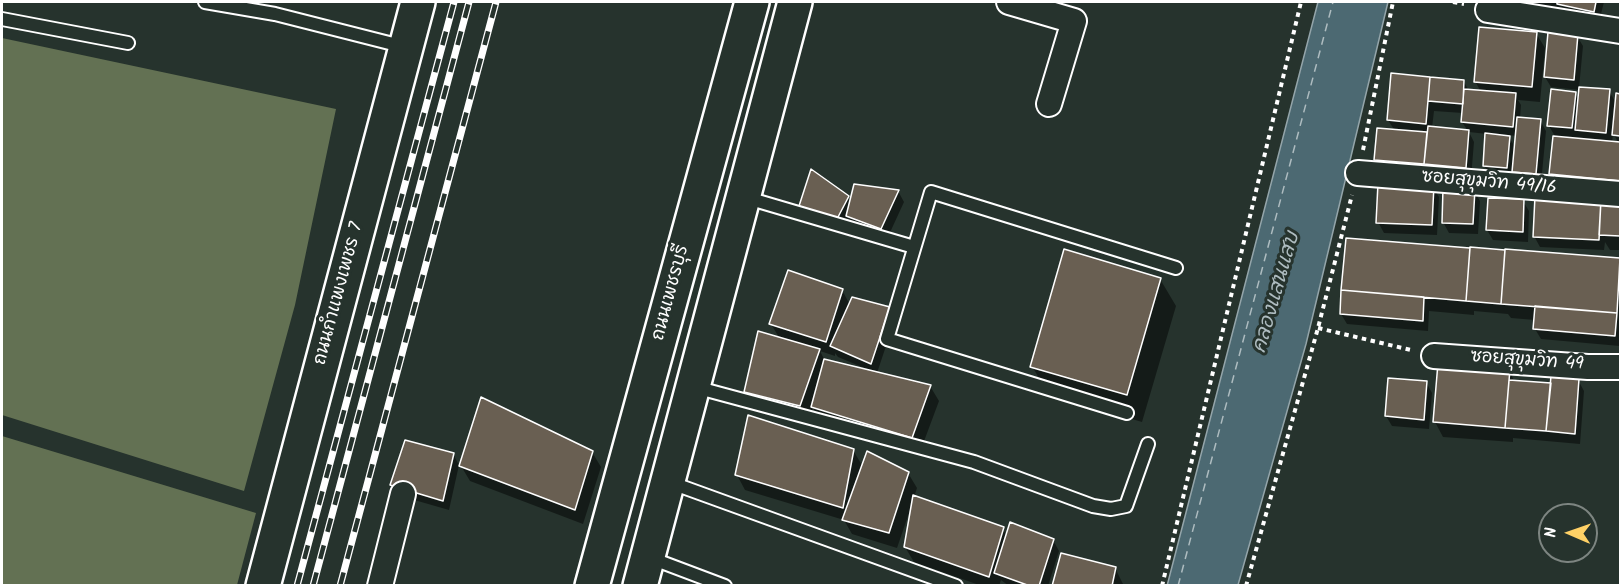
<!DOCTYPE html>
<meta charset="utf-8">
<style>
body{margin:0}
#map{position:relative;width:1622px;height:587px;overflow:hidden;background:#26332d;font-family:Kalam,sans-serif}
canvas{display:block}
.frame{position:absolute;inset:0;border:3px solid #fff;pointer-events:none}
.north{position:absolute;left:1538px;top:503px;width:60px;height:60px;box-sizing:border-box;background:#26332d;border:2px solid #7d8581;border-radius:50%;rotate:272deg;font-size:16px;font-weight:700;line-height:24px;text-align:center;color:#fff}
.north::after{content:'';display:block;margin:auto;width:21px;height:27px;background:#ffd166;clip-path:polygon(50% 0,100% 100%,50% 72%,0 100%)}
</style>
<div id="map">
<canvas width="1622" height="587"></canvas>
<div class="frame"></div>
<div class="north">N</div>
</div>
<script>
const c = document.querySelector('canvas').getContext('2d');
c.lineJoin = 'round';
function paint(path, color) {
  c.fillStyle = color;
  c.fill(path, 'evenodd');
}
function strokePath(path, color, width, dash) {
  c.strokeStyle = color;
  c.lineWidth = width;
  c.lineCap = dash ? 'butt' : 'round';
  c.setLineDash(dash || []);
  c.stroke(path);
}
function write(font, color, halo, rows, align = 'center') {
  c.font = font + ' Kalam,"Playpen Sans Thai",sans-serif';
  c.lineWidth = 6;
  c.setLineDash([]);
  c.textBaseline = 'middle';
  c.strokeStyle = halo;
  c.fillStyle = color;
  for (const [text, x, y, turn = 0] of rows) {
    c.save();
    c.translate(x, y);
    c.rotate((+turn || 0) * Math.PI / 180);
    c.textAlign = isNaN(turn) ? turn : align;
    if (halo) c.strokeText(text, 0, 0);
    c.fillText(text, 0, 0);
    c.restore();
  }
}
paint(new Path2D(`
 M2,38L336,109L295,305L244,491L2,415Z
 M2,436L256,513L237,585H2Z`), '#637153');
const water = new Path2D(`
 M1318,2H1388L1306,344L1238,585L1167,586Z`);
paint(water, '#4c6972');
strokePath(water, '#94a5aa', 1.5);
paint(new Path2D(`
 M1468,2H1604L1599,22L1526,15Z
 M1536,33L1545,48L1540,102L1518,100L1521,105L1520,118L1540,120L1546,131L1541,184L1520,182L1513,170L1512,178L1490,176L1484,165L1487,134L1469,132L1474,142L1471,178L1382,170L1376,159L1395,131L1388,120L1392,75L1464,82L1469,91L1481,92L1475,81ZM1434,111L1463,113L1462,122L1468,131L1432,128ZM1508,135L1517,136L1516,149Z
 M1577,36L1583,46L1579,88L1609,91L1616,103L1617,95H1620V190L1557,184L1551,174L1556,138L1549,126L1575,93L1579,100L1580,90L1551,87L1545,77ZM1613,133L1619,144L1612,143Z
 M1433,187L1439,197L1437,235L1384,233L1378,222Z
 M898,191L904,202L887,239L853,226L848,218L843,229L807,217L801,206L847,197L851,203Z
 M1474,191L1480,201L1478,234L1449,233L1443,222Z
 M1523,201L1529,211L1528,242L1493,240L1487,230Z
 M1620,202V250H1610L1605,242L1604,250L1540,247L1534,236Z
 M1472,250H1507L1620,260V346L1541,339L1535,329V320L1511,318L1508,314L1474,311V315L1429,311L1428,331L1347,324L1341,314Z
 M1160,279L1176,306L1142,422L1048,394L1032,366Z
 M842,290L850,305L889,308L895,319L877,373L930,386L939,401L920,452L821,422L813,408L809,420L754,406L746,391L780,339L771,324ZM820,351L835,356V353L838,357L867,369V371L825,361Z
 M1509,371L1515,382L1552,385L1578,380L1584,391L1580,444L1513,438V442L1443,437L1435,422Z
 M1426,382L1432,393L1429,429L1392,426L1386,416Z
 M853,450L863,467L908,473L917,488L914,497L1003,529L1007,537L1053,540L1059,551L1048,586H1009L1001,580L999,586H982L914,562L905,547L912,510H910L897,548L852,534L844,520L745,490L737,475Z
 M592,452L601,467L583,524L470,481L461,466Z
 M453,454L459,465L449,510L397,495L391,485Z
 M1115,568L1124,586H1054Z`), '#0007');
strokePath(new Path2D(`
 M1178,586L1333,2`), '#aebcc0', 1.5, [8, 6]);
const building = new Path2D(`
 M1557,2H1596L1594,12L1557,4Z
 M1479,27L1537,32L1532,87L1474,82Z
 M1548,32L1578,34L1574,80L1544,77Z
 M1391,73L1430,77L1426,124L1387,120Z
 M1430,77L1464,80L1463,104L1428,101Z
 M1579,87L1610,89L1606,133L1575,130Z
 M1464,89L1516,93L1513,127L1461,122Z
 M1551,89L1576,92L1572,128L1547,126Z
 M1616,93L1620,94V136L1612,135Z
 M1517,117L1541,119L1536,174L1512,172Z
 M1428,126L1469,130L1466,168L1424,164Z
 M1377,128L1427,132L1424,164L1374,160Z
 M1485,133L1510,136L1507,168L1483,166Z
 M1553,136L1620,142V181L1549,174Z
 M811,169L849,196L837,219L799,206Z
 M1378,183L1434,185L1432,225L1376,223Z
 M854,184L899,190L881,229L846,216Z
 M1443,188L1475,189L1473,224L1442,223Z
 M1535,196L1601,199L1599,240L1533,237Z
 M1488,198L1524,199L1523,232L1486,230Z
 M1601,199L1620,200V236L1599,235Z
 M1346,238L1470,248L1466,301L1341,290Z
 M1470,247L1505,250L1501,304L1466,301Z
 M1064,249L1161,278L1127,395L1030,367Z
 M1505,249L1620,258L1617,313L1501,304Z
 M788,270L843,289L826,342L769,324Z
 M1341,290L1424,297L1423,321L1340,314Z
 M852,297L890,307L871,364L830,346Z
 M1535,306L1617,313L1615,336L1533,329Z
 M758,331L820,349L800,406L744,392Z
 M824,359L931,385L912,438L811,407Z
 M1438,363L1510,369L1505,428L1433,422Z
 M1551,376L1579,379L1575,434L1546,431Z
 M1388,378L1427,381L1424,420L1385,416Z
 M1509,380L1551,383L1546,431L1505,428Z
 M481,397L593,451L575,510L459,466Z
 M748,415L854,449L843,508L735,475Z
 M405,440L454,453L443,501L390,485Z
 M867,451L909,472L889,533L842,520Z
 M913,495L1004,527L989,577L904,547Z
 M1010,522L1054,539L1039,586H1030L994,573Z
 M1061,553L1116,567L1112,586H1052Z`);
paint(building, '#695f52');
strokePath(building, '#fff', 1.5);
const lane = new Path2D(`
 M205,2L275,14L405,47
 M2,19L128,43
 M744,197L914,247
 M695,387L974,462L1093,506L1111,509L1126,506L1148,444
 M1127,413L887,339L931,192L1176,268
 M669,482L956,586
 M648,557L725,586`);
const street = new Path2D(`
 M1009,2L1074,21L1049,104
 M1488,10L1620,31
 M1358,173L1620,194
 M1434,356L1588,367H1620
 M380,586L403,494`);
const secondary = new Path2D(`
 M263,586L418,2`);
const primary = new Path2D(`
 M592,586L752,2
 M640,586L795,2`);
strokePath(lane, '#fff', 16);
strokePath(street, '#fff', 28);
strokePath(secondary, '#fff', 38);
strokePath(primary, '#fff', 38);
strokePath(new Path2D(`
 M1453,2L1464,4
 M1363,150L1393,2
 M1318,328L1411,350
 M1162,586L1301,2
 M1246,586L1318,328L1352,195`), '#fff', 4, [4.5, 4.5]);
strokePath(lane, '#26332d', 12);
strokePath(street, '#26332d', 24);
strokePath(secondary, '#26332d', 33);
strokePath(primary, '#26332d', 33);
const rail = new Path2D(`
 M297,586L454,2
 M313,586L469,2
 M340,586L496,2`);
strokePath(rail, '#fff', 7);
strokePath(rail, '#26332d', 4.5, [14]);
write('18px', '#fff', '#26332d', [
 ["ซอยสุขุมวิท 49/16",1489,184,5],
 ["ถนนเพชรบุรี",672,293,-75],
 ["ถนนกำแพงเพชร 7",340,294,-75],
 ["ซอยสุขุมวิท 49",1527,362,4]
]);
write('italic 20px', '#aebcc0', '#26332d', [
 ["คลองแสนแสบ",1278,293,-74]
]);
</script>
